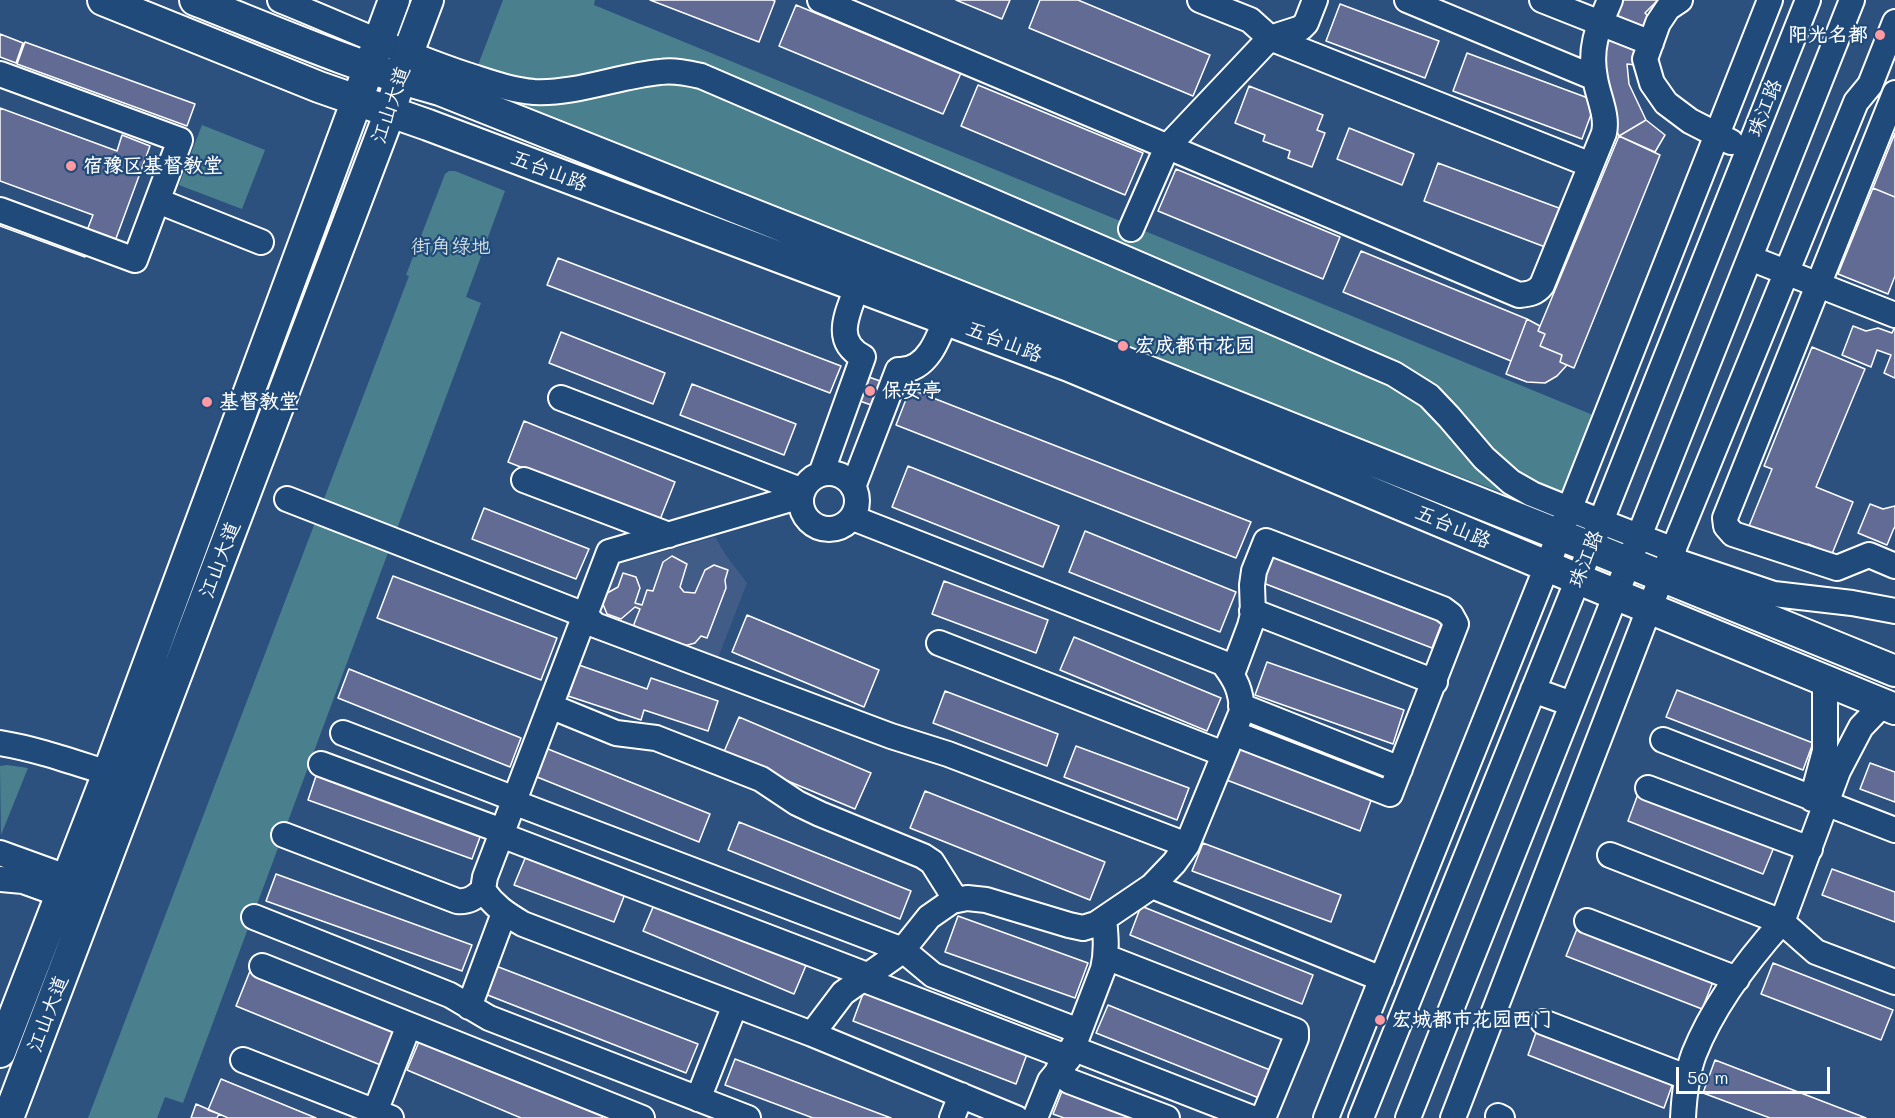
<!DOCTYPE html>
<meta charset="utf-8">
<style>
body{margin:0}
#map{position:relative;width:1895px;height:1118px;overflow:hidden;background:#2c517f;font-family:Mali,sans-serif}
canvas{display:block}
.scale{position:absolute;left:1676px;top:1067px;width:154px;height:27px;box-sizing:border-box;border:3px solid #fff;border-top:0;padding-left:8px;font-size:18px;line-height:21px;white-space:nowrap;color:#fff;-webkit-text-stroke:4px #1f4a7a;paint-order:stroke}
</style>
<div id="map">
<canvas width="1895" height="1118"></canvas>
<div class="scale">50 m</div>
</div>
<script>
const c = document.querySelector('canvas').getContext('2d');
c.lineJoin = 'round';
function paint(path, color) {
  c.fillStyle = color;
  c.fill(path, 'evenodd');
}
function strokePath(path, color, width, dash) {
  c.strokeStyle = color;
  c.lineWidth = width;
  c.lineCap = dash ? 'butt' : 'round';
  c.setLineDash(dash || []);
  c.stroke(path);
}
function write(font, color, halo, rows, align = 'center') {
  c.font = font + ' Mali,"LXGW WenKai TC",sans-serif';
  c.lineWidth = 4.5;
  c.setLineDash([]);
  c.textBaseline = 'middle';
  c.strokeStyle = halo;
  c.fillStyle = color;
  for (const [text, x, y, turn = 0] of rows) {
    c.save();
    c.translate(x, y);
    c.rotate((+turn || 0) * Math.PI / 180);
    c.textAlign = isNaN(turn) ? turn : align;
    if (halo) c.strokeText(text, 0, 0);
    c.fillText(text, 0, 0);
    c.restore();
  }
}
paint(new Path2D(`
 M715,537L725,554L747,583L716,663L598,620L606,568Z`), '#405c87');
paint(new Path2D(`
 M503,0H595L594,5L1593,415L1553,512L1312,420L1203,382L470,86Z
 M202,125L265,150L242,209L179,185Z
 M449,171H455L505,191L466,297L481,303L183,1103L165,1097L157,1118H88L409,276L406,275L445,174Z
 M7,765L28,768L1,835L0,766Z`), '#4a808e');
const building = new Path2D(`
 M650,0H772L775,1L759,42Z
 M956,0H1010L1002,19Z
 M1040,0H1078L1210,55L1193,96L1029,28Z
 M1621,0H1658L1645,13L1652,20L1635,65L1627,64L1629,84L1646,120L1619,136L1607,107L1602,53Z
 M1340,4L1439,41L1425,78L1326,41Z
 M796,5L961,73L943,114L779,46Z
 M0,34L23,43L16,63L0,57Z
 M25,42L195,104L187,126L17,64Z
 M1467,53L1596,101L1582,139L1453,91Z
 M978,85L1143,153L1125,195L961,126Z
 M1249,86L1323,115L1317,130L1325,133L1312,167L1288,158L1290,151L1263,141L1265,135L1235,123Z
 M0,108L117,151L122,135L150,146L114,244L86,233L93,215L0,181Z
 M1646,120L1665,135L1655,152L1619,136Z
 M1349,128L1414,154L1402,185L1337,159Z
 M1895,133V197L1873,188Z
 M1619,136L1660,155L1574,368L1560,362L1562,355L1540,346L1545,334L1538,331Z
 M1438,163L1567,211L1553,250L1424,201Z
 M1176,169L1340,237L1323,279L1158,211Z
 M1873,188L1895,197V276L1888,294L1838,274Z
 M0,214L89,247L85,257L0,226Z
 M1361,251L1527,319L1511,361L1343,292Z
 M558,258L841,366L830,393L547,285Z
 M1527,319L1540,326L1538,331L1545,334L1540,346L1562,355L1560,362L1567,365L1557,376L1545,383L1527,382L1506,374Z
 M1853,326L1866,331L1878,328L1892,333L1895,326V378L1884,373L1891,355L1877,350L1871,367L1842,355Z
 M561,332L665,373L653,404L549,363Z
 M1812,347L1865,369L1816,487L1853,502L1832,554L1808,544L1805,549L1749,526L1772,469L1764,466Z
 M866,376L883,382L874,406L857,400Z
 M692,384L796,424L784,455L680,415Z
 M910,389L1251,522L1236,558L896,425Z
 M524,421L675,482L659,522L508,462Z
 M908,466L1059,526L1043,567L892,507Z
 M1870,504L1883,509L1895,506V528H1894L1887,545L1858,533Z
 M484,508L589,549L576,579L472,539Z
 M1085,531L1236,592L1220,632L1069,572Z
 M1269,552L1443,620L1432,648L1258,581Z
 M672,556L687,564L680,587L684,592L695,593L705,570L714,565L728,570L725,580L726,588L707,638L701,636L695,643L684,646L635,631L634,624L640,609L635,607L621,619L607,614L600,597L618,587L623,573L636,577L640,588L635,603L642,605L647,590L653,591L663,562Z
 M393,576L557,638L541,680L377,618Z
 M944,581L1048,620L1036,653L932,614Z
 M747,615L879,670L864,707L732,652Z
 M1074,637L1221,698L1207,731L1060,670Z
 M1267,662L1404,710L1393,744L1255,695Z
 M579,665L647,689L651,678L718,701L708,731L644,710L641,720L568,696Z
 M349,669L521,738L510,767L338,698Z
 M1677,690L1813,743L1803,770L1666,717Z
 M945,691L1058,734L1047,766L933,723Z
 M739,717L871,773L855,809L723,754Z
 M538,745L710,814L699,842L527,773Z
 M1076,746L1189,788L1177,820L1064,777Z
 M1236,746L1372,798L1360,831L1224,779Z
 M1870,763L1895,772V802L1860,789Z
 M318,770L483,829L472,859L308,800Z
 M925,791L1105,862L1090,900L910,828Z
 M1638,794L1774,847L1763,874L1628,821Z
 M739,822L911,891L900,919L728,850Z
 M1203,843L1341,895L1331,922L1192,871Z
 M526,856L625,894L614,922L514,885Z
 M1832,869L1895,892V922L1822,895Z
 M276,874L472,945L462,971L266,901Z
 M656,900L807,963L794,994L643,931Z
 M1141,906L1313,975L1302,1004L1130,935Z
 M958,916L1088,963L1075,998L945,952Z
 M1577,929L1713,982L1702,1009L1566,956Z
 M1773,963L1893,1010L1881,1040L1761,994Z
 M252,966L399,1026L383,1066L236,1006Z
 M496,966L698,1044L686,1073L485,994Z
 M864,991L1027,1054L1016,1084L853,1021Z
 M1108,1005L1280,1074L1269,1102L1096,1033Z
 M1538,1027L1674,1080L1664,1108L1528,1055Z
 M421,1037L604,1113L602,1118H521L407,1070Z
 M735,1059L891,1118H813L725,1085Z
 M1715,1060L1866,1118H1770L1703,1093Z
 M221,1079L316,1118H228L219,1114L208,1110Z
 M1064,1086L1145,1118H1064L1053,1114Z
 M196,1104L219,1114L217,1118H191Z`);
paint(building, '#616b94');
strokePath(building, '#fff', 1.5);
const minor = new Path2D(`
 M280,0C342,25 403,54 467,75C489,82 510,90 534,92C577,94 618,76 660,72C674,70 688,73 701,76L1394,374L1429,396L1449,417L1484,458L1511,482L1532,494L1569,509L1674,550
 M820,0L1519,295C1529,294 1536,293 1542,285L1604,133C1608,115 1598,97 1595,78C1589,47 1598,28 1610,0
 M1200,0L1250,20L1270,38L1591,165
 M1407,0L1595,78
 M1542,0L1651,43
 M1680,0L1668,8L1658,23L1645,59L1652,83L1666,103L1690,121L1731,142
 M0,74L180,140L135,260L0,210
 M1895,93L1725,518L1726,526L1733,534L1837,568L1869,555L1895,566
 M158,201L261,242
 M1131,229L1167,147L1270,38L1301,28L1306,23L1315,0
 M1750,258L1895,315
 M561,398L803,491
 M801 501a28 28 0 1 1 56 0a28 28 0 1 1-56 0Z
 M821,474L863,357C832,341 848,313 857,287
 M524,480L669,535
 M853,487L898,370C931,372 942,328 951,304
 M801,496L609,552L485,877L483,890C494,906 506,914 523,924L812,1034L1016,1118
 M287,499L585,615L595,625L891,736L948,754L1187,845
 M1670,559L1774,594L1852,603L1895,611
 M1252,611L1435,682
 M939,643L1224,754
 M1232,674L1250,626L1253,614L1252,585L1254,571L1266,541L1443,609L1451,615L1456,624L1390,794L1233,733
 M1533,690L1572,704
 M550,706L616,733L656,738L761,779L797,803L820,814L923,856L932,862L956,900
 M1241,706L1400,769
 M343,733L515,799
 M1663,740L1895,830
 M0,743C37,749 73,762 108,773
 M321,764L502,831
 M1648,788L1810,849
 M1812,799L1825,751V680
 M513,802L903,950L933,975L1079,1031
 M284,835L457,901C469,902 474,898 483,890
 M501,835L867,975
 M0,853L69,878
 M1610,855L1782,922L1816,952L1895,982
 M0,879L23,881L62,895
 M1152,886L1382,979
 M254,917L450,995L489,1018L748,1118
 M1587,921L1737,979
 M1106,957L1296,1031V1038L1263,1118
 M262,966L642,1118
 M862,979L1069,1058
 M469,1007L504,913
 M1543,1022L1689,1078
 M812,1034L843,993L901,952L929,917L952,901L967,898L986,900L1069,925L1083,928L1096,924L1152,886L1174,863L1187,845L1242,711C1241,690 1236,680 1223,663L853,518
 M1072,1048L1252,1118
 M243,1060L391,1118
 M1058,1070L1069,1081L1167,1118
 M698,1099L735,1005
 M375,1112L409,1025
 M1498,1116L1502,1118
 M952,1118L961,1095
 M1035,1118L1050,1081L1069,1058L1103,969C1107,952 1106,937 1104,919
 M1326,1118L1547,566L1770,0
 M1361,1118L1578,579L1808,0
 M1408,1118L1852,0
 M1453,1118L1649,609L1856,102L1870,85L1895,22
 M1683,1118C1684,1097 1687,1073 1694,1054C1713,1006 1748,960 1782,922L1838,771L1861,727L1883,704`);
const major = new Path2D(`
 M103,0L319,87L428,125L1069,366L1578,579L1895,709
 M195,0C276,32 356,67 440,90L1590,547L1895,671
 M0,1052L108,773L394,0
 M8,1118L390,112L408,53L428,0`);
strokePath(minor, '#fff', 28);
strokePath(major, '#fff', 34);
strokePath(minor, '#1f4a7a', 24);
strokePath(major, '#1f4a7a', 30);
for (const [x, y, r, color] of [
 [1880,35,6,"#ff9aa2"],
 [71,166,6,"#ff9aa2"],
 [1123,346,6,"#ff9aa2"],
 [870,391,6,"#ff9aa2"],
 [207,402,6,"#ff9aa2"],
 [1380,1020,6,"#ff9aa2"]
]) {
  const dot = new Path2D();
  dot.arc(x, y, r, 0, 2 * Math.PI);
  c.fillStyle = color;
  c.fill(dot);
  strokePath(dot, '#1f4a7a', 2);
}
write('bold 20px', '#fff', '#1f4a7a', [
 ["阳光名都",1868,35,"right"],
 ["宿豫区基督教堂",83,166],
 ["宏成都市花园",1135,346],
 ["保安亭",882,391],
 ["基督教堂",219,402],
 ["宏城都市花园西门",1392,1020]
], 'left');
write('20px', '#fff', '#1f4a7a', [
 ["江山大道",391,105,-71],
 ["珠江路",1765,108,-68],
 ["五台山路",549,171,21],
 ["五台山路",1004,342,21],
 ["五台山路",1453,527,23],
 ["珠江路",1586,559,-68],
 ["江山大道",220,560,-69],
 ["江山大道",48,1014,-69]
]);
write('20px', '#d2dfe3', '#1f4a7a', [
 ["街角绿地",451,247]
]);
</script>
